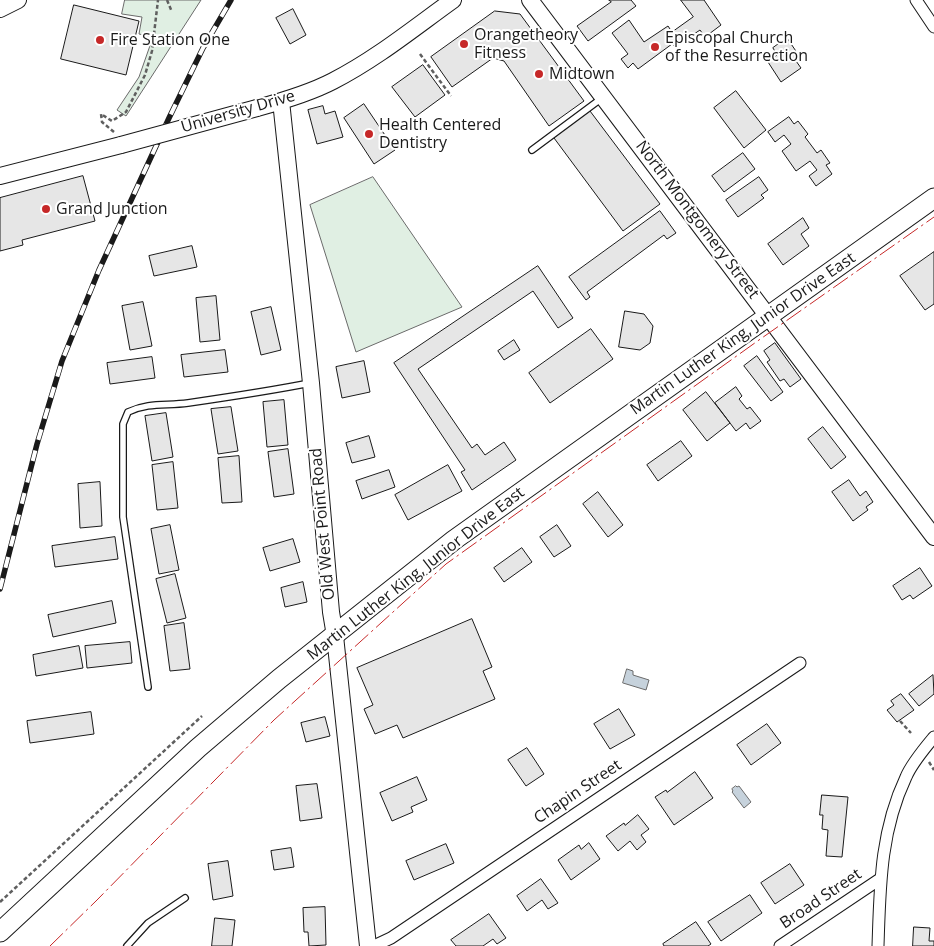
<!DOCTYPE html>
<style>
body{margin:0}
canvas{display:block;background:#fff}
</style>
<canvas width="934" height="946"></canvas>
<script>
const c = document.querySelector('canvas').getContext('2d');
c.lineJoin = 'round';
function paint(path, color) {
  c.fillStyle = color;
  c.fill(path, 'evenodd');
}
function strokePath(path, color, width, dash) {
  c.strokeStyle = color;
  c.lineWidth = width;
  c.lineCap = dash ? 'butt' : 'round';
  c.setLineDash(dash || []);
  c.stroke(path);
}
function write(font, color, halo, rows, align = 'center') {
  c.font = font + ' "Open Sans",sans-serif';
  c.lineWidth = 4;
  c.setLineDash([]);
  c.textBaseline = 'middle';
  c.strokeStyle = halo;
  c.fillStyle = color;
  for (const [text, x, y, turn = 0] of rows) {
    c.save();
    c.translate(x, y);
    c.rotate((+turn || 0) * Math.PI / 180);
    c.textAlign = isNaN(turn) ? turn : align;
    if (halo) c.strokeText(text, 0, 0);
    c.fillText(text, 0, 0);
    c.restore();
  }
}
const green = new Path2D(`
 M125,0H201L126,116L117,110L139,77L153,37L139,34L142,17L122,14Z
 M373,177L462,307L356,352L310,205Z`);
paint(green, '#e0efe3');
strokePath(green, '#6a6a6a', 1);
const water = new Path2D(`
 M627,669L633,671V675L649,680L646,690L623,683Z
 M736,786L737,787L739,786L751,802L744,808L732,792L733,791L732,789Z`);
paint(water, '#c6d2dc');
strokePath(water, '#6a6a6a', 1);
const building = new Path2D(`
 M609,0H631L636,6L588,41L577,26L611,2Z
 M681,0H704L721,25L705,37L700,30L675,47L672,44L638,69L633,63L628,68L621,59L628,54L612,33L629,20L644,42L668,26L672,32L693,17Z
 M74,5L139,21L126,75L61,59Z
 M293,9L306,35L290,44L276,18Z
 M495,11L520,14L584,101L549,126L504,61L493,58L452,87L431,57Z
 M787,38L800,57L796,61L801,68L781,82L768,62L777,55L773,48Z
 M423,65L445,95L415,117L392,87Z
 M736,91L766,130L744,148L714,108Z
 M364,104L395,150L374,164L344,118Z
 M323,106L325,114L335,111L343,137L317,144L308,110Z
 M590,111L660,204L623,231L554,138Z
 M789,117L794,124L798,121L808,134L805,137L817,153L821,150L830,163L826,165L832,174L816,186L809,176L817,170L810,161L796,171L782,151L791,144L784,135L775,142L768,132Z
 M743,153L755,169L724,192L712,176Z
 M83,176L95,221L22,240L23,245L0,251V198Z
 M759,177L768,190L761,195L764,198L738,217L726,200Z
 M660,211L676,233L667,239L664,235L587,292L590,297L586,300L569,277Z
 M803,218L809,228L801,234L809,246L783,265L768,244Z
 M192,246L197,267L154,276L149,256Z
 M934,252V304L925,310L900,276Z
 M538,266L573,318L558,328L533,291L418,369L472,448L477,444L485,455L504,442L516,460L472,490L461,472L465,470L394,363Z
 M216,296L220,340L200,342L196,298Z
 M143,302L152,346L130,350L122,306Z
 M271,307L281,350L261,355L251,312Z
 M625,311L644,314L653,326L650,343L640,350L619,347Z
 M591,329L613,359L550,403L529,373Z
 M514,340L520,350L504,360L498,351Z
 M775,343L801,379L790,387L784,379L780,381L767,362L770,360L764,351Z
 M225,350L228,372L184,377L181,355Z
 M757,356L783,392L771,401L744,366Z
 M152,357L155,378L110,384L107,363Z
 M364,361L370,392L342,398L336,367Z
 M736,387L742,396L739,399L747,409L750,407L761,421L750,429L746,423L736,431L715,403Z
 M706,392L730,423L707,441L683,410Z
 M284,400L288,445L267,447L263,402Z
 M231,407L238,451L218,454L211,409Z
 M166,413L173,457L152,461L145,416Z
 M823,427L846,457L831,469L808,439Z
 M369,436L375,457L352,463L346,443Z
 M681,441L692,456L658,481L647,465Z
 M288,449L294,494L274,497L268,452Z
 M239,456L242,502L222,503L218,458Z
 M173,462L178,508L157,510L152,465Z
 M448,465L462,491L408,520L395,495Z
 M389,470L395,487L362,499L356,481Z
 M849,480L860,496L866,491L873,502L866,507L868,510L853,521L832,492Z
 M100,482L102,526L80,528L78,484Z
 M598,492L623,525L608,537L583,504Z
 M170,525L179,570L159,574L151,529Z
 M557,525L571,546L554,557L540,537Z
 M115,537L118,559L55,567L52,546Z
 M293,539L300,562L270,571L263,548Z
 M522,548L532,562L504,582L494,568Z
 M920,568L932,586L913,599L910,595L902,600L893,586Z
 M175,574L186,618L167,623L156,579Z
 M303,582L307,602L285,607L281,588Z
 M112,601L116,623L53,637L48,615Z
 M472,619L492,667L483,671L495,699L403,738L397,725L375,734L364,709L373,705L357,668Z
 M184,623L190,669L170,671L164,626Z
 M130,642L132,663L87,668L85,646Z
 M79,646L83,668L36,676L33,655Z
 M933,675L934,694L919,706L909,694Z
 M901,694L914,710L897,722L887,710L894,705L891,701Z
 M619,709L635,735L610,749L594,724Z
 M91,712L94,734L30,743L27,721Z
 M325,717L330,736L306,742L301,723Z
 M767,724L781,743L751,765L737,745Z
 M527,748L544,774L526,786L508,760Z
 M695,772L713,798L674,825L655,797L666,790L667,792Z
 M417,777L427,800L411,807L413,812L392,821L380,793Z
 M317,784L322,818L300,821L296,786Z
 M822,795L848,797L842,857L826,856L828,830L822,829L823,815H820Z
 M638,815L649,829L641,835L646,842L637,850L630,841L618,851L606,836L624,823L625,825Z
 M589,843L600,859L571,880L558,860L579,845L581,849Z
 M446,844L454,863L414,880L406,861Z
 M291,848L294,867L274,870L271,851Z
 M228,861L233,896L213,900L208,864Z
 M790,864L804,885L775,904L761,883Z
 M541,879L558,903L548,909L542,900L527,911L517,896Z
 M750,895L762,913L721,941L708,922Z
 M325,907L326,945L309,946L308,932H304L303,908Z
 M489,914L506,938L497,944L493,939L483,946H456L451,940Z
 M215,918L235,920L232,946H212Z
 M696,922L711,944L708,946H664L663,944Z
 M914,927L930,928L929,941H934V946H913Z`);
paint(building, '#e6e6e6');
strokePath(building, '#1a1a1a', 1);
const lane = new Path2D(`
 M532,150L602,98
 M148,687L123,517V424L128,412C149,402 166,406 188,403C229,397 270,391 310,383
 M127,946L148,923L185,898`);
const street = new Path2D(`
 M916,0L934,27
 M374,946L391,938L800,663
 M780,946L880,879
 M878,946C880,887 880,832 906,777C912,763 924,749 934,737`);
const secondary = new Path2D(`
 M530,0L934,537
 M0,9L18,0
 M281,101L311,383L331,612L335,636L368,946
 M257,108C283,101 310,93 333,81C376,59 414,28 453,0
 M0,176L121,145`);
const primary = new Path2D(`
 M0,932L198,748L279,679L454,540L934,198`);
strokePath(lane, '#1a1a1a', 8);
strokePath(street, '#1a1a1a', 13);
strokePath(secondary, '#1a1a1a', 18);
strokePath(primary, '#1a1a1a', 21);
strokePath(new Path2D(`
 M167,0L172,12
 M420,54L451,96
 M114,132L102,122L101,114L112,121L126,112L145,75L152,51L158,0
 M900,721L911,733
 M929,762L934,770
 M0,902L202,716`), '#5f5f5f', 2.5, [4, 2.5]);
strokePath(lane, '#fff', 5.5);
strokePath(street, '#fff', 11);
strokePath(secondary, '#fff', 16);
strokePath(primary, '#fff', 19);
const rail = new Path2D(`
 M0,589L37,444L62,361L99,270L169,118L203,48L231,0`);
strokePath(rail, '#1a1a1a', 5.5);
strokePath(rail, '#fff', 4, [11]);
const secondaryBridge = new Path2D(`
 M121,145L257,108`);
strokePath(secondaryBridge, '#1a1a1a', 18, []);
strokePath(secondaryBridge, '#fff', 16);
strokePath(new Path2D(`
 M50,946L97,900L274,720L446,564L759,340L934,217`), '#c62828', 1, [18, 4, 2.5, 4]);
for (const [x, y, r, color] of [
 [100,40,5,"#c62828"],
 [464,44,5,"#c62828"],
 [655,47,5,"#c62828"],
 [539,74,5,"#c62828"],
 [369,134,5,"#c62828"],
 [46,209,5,"#c62828"]
]) {
  const dot = new Path2D();
  dot.arc(x, y, r, 0, 2 * Math.PI);
  c.fillStyle = color;
  c.fill(dot);
  strokePath(dot, '#fff', 2);
}
write('16px', '#1a1a1a', '#fff', [
 ["Orangetheory",474,35],
 ["Fitness",474,53],
 ["Episcopal Church",665,38],
 ["of the Resurrection",665,56],
 ["Fire Station One",110,40],
 ["Midtown",549,74],
 ["Health Centered",379,125],
 ["Dentistry",379,143],
 ["Grand Junction",56,209]
], 'left');
write('16px', '#1a1a1a', '#fff', [
 ["University Drive",238,112,-16],
 ["North Montgomery Street",697,220,53],
 ["Martin Luther King, Junior Drive East",743,334,-35],
 ["Old West Point Road",323,524,-95],
 ["Martin Luther King, Junior Drive East",416,574,-38],
 ["Chapin Street",578,792,-34],
 ["Broad Street",821,899,-34]
]);
</script>
